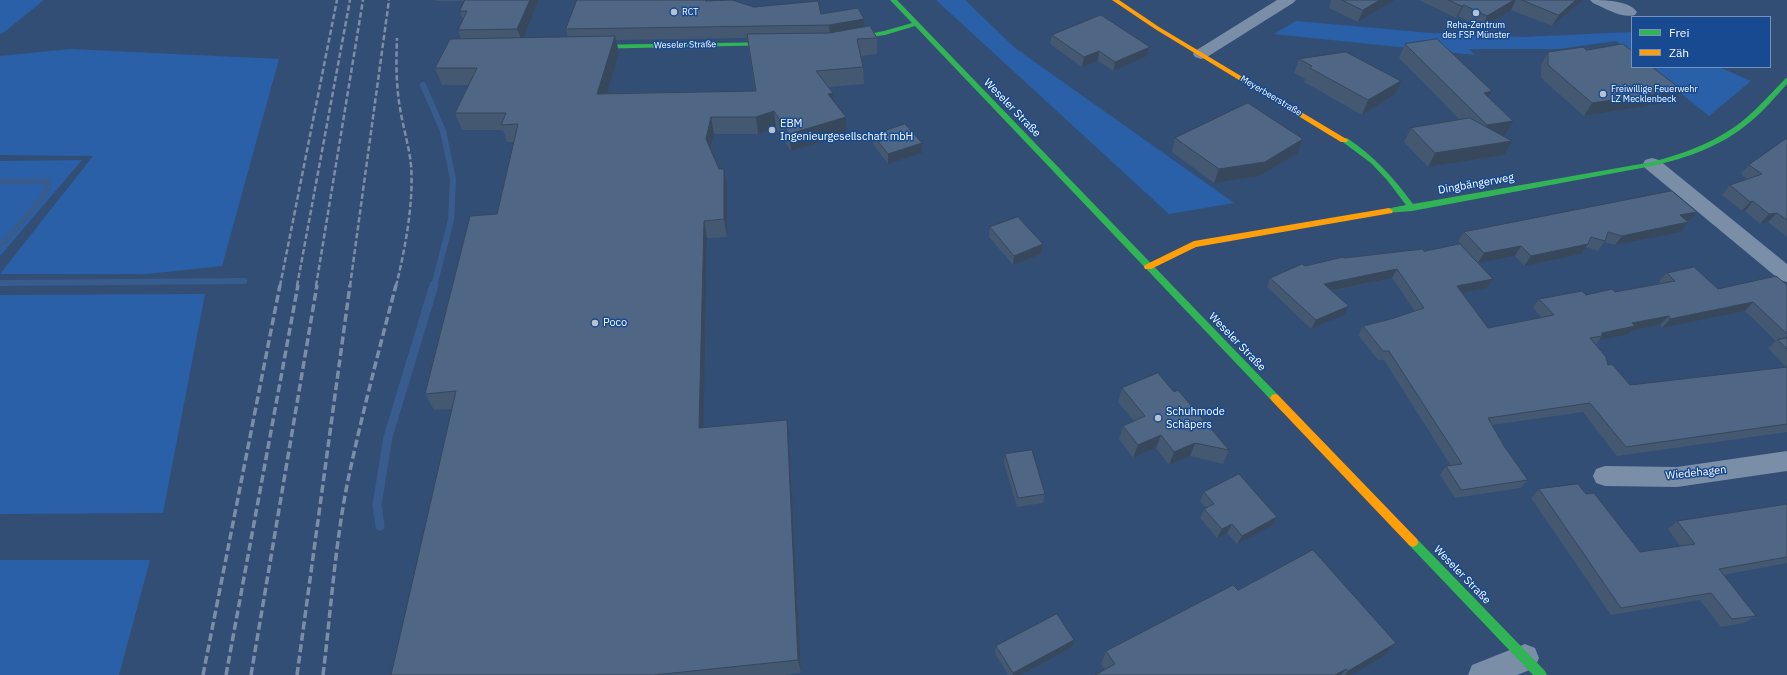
<!DOCTYPE html>
<meta charset="utf-8">
<style>
body{margin:0}
#map{position:relative;width:1787px;height:675px;overflow:hidden;background:#324e75;font-family:"IBM Plex Sans",sans-serif}
canvas{display:block}
.legend{position:absolute;left:1631px;top:16px;width:140px;height:52px;box-sizing:border-box;background:#174a90;border:1px solid #7492bc;margin:0;padding:5px 7px;list-style:none;font-size:12px;color:#fff}
.legend li{display:flex;align-items:center;gap:8px;height:20px}
.legend b{width:20px;border:1px solid #7492bc}
</style>
<div id="map">
<canvas width="1787" height="675"></canvas>
<ul class="legend">
<li><b style="height:5px;background:#30b455"></b>Frei</li>
<li><b style="height:5px;background:#ff9f0a"></b>Zäh</li>
</ul>
</div>
<script>
const c = document.querySelector('canvas').getContext('2d');
c.lineJoin = 'round';
function paint(path, color) {
  c.fillStyle = color;
  c.fill(path, 'evenodd');
}
function strokePath(path, color, width, dash) {
  c.strokeStyle = color;
  c.lineWidth = width;
  c.lineCap = dash ? 'butt' : 'round';
  c.setLineDash(dash || []);
  c.stroke(path);
}
function write(font, color, halo, rows, align = 'center') {
  c.font = font + ' "IBM Plex Sans",sans-serif';
  c.lineWidth = 3;
  c.setLineDash([]);
  c.textBaseline = 'middle';
  c.strokeStyle = halo;
  c.fillStyle = color;
  for (const [text, x, y, turn = 0] of rows) {
    c.save();
    c.translate(x, y);
    c.rotate((+turn || 0) * Math.PI / 180);
    c.textAlign = isNaN(turn) ? turn : align;
    if (halo) c.strokeText(text, 0, 0);
    c.fillText(text, 0, 0);
    c.restore();
  }
}
paint(new Path2D(`
 M0,0H44L3,33L0,34Z
 M936,0H965L1015,48L1234,203L1169,214Z
 M1296,21L1431,33L1523,37L1632,32V54L1616,41L1559,49H1469L1475,55L1274,34Z
 M71,49L279,59L222,266L147,274H0L93,156L0,155V56Z
 M1648,67H1719L1751,81L1709,116Z
 M82,160L0,256V161Z
 M205,294L163,513L0,514V295Z
 M0,560H150L119,675H0Z`), '#2a60a7');
strokePath(new Path2D(`
 M423,85L443,131L453,179L451,220L434,286
 M0,182L49,181L45,195L0,247
 M0,283L244,281`), '#385c8e', 6);
strokePath(new Path2D(`
 M380,526L377,505L388,437L434,285`), '#385c8e', 9);
paint(new Path2D(`
 M1277,0H1296L1293,3L1207,57L1201,59L1195,57L1193,54L1195,51Z
 M1590,0C1603,0 1629,0 1637,12L1635,15C1622,19 1605,8 1593,3Z
 M1652,158L1659,160L1787,264V282L1780,280L1645,168L1643,164L1645,160Z
 M1787,451V471L1677,487L1605,486L1596,483L1593,476L1596,469L1605,466L1677,467Z
 M1525,644L1535,648L1539,658L1535,668L1517,675H1468L1472,665Z`), '#7a8ea8');
paint(new Path2D(`
 M890,0H897L1278,395L1280,398L1278,401H1272L915,26L885,35L843,41V39L884,31L912,23Z
 M777,42L779,43V45L588,49L585,47L588,45Z
 M1787,78V84C1775,97 1764,111 1750,122C1722,146 1687,158 1652,166L1412,211L1386,213L1385,211L1386,209L1406,205L1387,180L1371,163L1340,140L1341,138H1347C1374,156 1394,178 1413,204L1652,162C1686,153 1719,141 1746,118C1760,106 1772,92 1785,79Z
 M1413,537L1417,539L1545,671L1547,675H1533L1409,545L1408,542L1409,539Z`), '#30b455');
paint(new Path2D(`
 M1112,0H1119L1159,27L1348,140L1347,142H1341L1155,29Z
 M1389,208L1393,211L1392,213L1196,247L1151,269H1145L1144,267L1145,265L1194,241Z
 M1275,394L1278,395L1417,539L1418,542L1417,545L1413,547L1409,545L1272,401L1270,398L1272,395Z`), '#ff9f0a');
strokePath(new Path2D(`
 M280,286L337,0
 M297,286L350,0
 M316,286L363,0
 M350,286L389,0
 M396,286C405,250 414,202 411,165C409,146 403,127 400,108C396,85 396,62 397,38`), '#7b8ea7', 2.5, [5.5, 2.5]);
strokePath(new Path2D(`
 M203,675L280,285
 M226,675L298,285
 M251,675L317,285
 M297,675L350,285
 M323,675C331,610 335,544 348,480C362,414 379,350 396,285`), '#7b8ea7', 3.5, [8, 3.5]);
paint(new Path2D(`
 M436,0H539L523,38L568,37L566,29L577,0H710V1L754,7L864,19V27L877,38V54L861,56L863,67L864,84L829,87L833,93L834,102L846,117V134L791,151L776,128L758,134H714L711,150L719,169L727,186V237L707,238L703,428L789,436L801,673L783,675H391L452,409L434,410L425,394L497,214L514,142H507L503,130H462L455,113L469,85H442L435,68L461,39L458,30L463,20L460,11L465,1H436ZM747,38L755,91L607,93L619,53L616,40Z
 M1331,0H1395L1358,22L1329,8Z
 M1419,0H1583L1552,26L1511,10L1481,28L1458,16L1456,18Z
 M1052,35L1150,47L1147,56L1113,71L1098,61L1082,67L1050,44Z
 M1405,44L1489,98L1513,121L1505,135H1502L1504,155L1428,167L1404,142L1411,128L1460,120L1399,58Z
 M1586,50L1672,102L1584,116L1541,78V65L1548,52Z
 M1299,59L1394,95L1362,115L1304,82L1305,79L1294,73Z
 M873,135L922,143V153L888,164L873,144Z
 M1175,138L1303,139L1298,153L1260,176L1214,183L1172,152Z
 M1787,138V237L1768,222L1760,224L1745,211H1742L1722,195L1730,185L1747,179L1741,174L1749,165Z
 M1689,221L1688,222L1681,232L1615,245L1604,242L1598,251L1586,247L1581,254L1524,266L1515,256L1478,263L1458,241L1464,232Z
 M990,227L1043,244L1041,254L1013,265L989,237Z
 M1424,251L1493,279L1487,288L1462,293L1488,328L1541,317L1533,308L1539,299L1615,292L1661,283L1659,281L1667,273L1718,289L1787,285V432L1617,456L1583,412L1492,425L1504,446L1528,480L1520,488L1455,498L1440,475L1446,466H1451L1384,360H1378L1358,335L1363,326L1391,319L1415,311L1392,278L1332,291L1344,315L1311,329L1267,287L1270,278L1305,266L1344,258ZM1745,311L1776,341L1768,348L1786,367L1630,385L1608,365L1596,345L1599,340L1627,335L1631,331L1661,324L1662,328Z
 M1122,388L1174,392L1229,450L1223,464L1190,456L1169,465L1156,448L1133,458L1119,439L1123,426L1134,421L1118,402Z
 M1005,454L1045,494L1043,503L1017,507L1004,463Z
 M1539,489L1586,494L1640,552L1680,546L1668,529L1677,521L1787,504V563L1723,575L1756,616L1744,623L1721,627L1700,600L1611,615L1531,498Z
 M1204,492L1277,517L1272,526L1237,544L1227,533L1217,538L1200,518L1204,509L1206,508L1200,501Z
 M1238,590L1396,643L1384,656L1352,675H1095L1105,670L1101,664L1106,651Z
 M996,646L1072,647L1021,675H1008L995,653Z`), '#445872');
paint(new Path2D(`
 M530,0H539L522,41L517,29Z
 M1380,0H1395L1358,22L1363,10Z
 M1514,0H1516L1511,10L1481,28L1487,16Z
 M1576,0H1583L1552,26L1559,15Z
 M1464,5L1458,16L1456,18L1462,6Z
 M864,19V31L830,36L829,25Z
 M615,36L619,53L602,111L597,94Z
 M1150,47L1147,56L1113,71L1115,62Z
 M1099,51L1098,61L1082,67L1084,57Z
 M1401,81L1394,95L1362,115L1368,100Z
 M1682,90L1672,102L1584,116L1592,103Z
 M1492,91L1485,105L1484,93Z
 M833,93L834,110L828,94Z
 M774,111L776,128L758,134L756,117Z
 M711,117L714,134L709,157L706,139Z
 M846,117V134L791,151L789,134Z
 M1513,121L1505,135L1479,139L1487,125Z
 M1303,139L1298,153L1260,176L1214,183L1219,169Z
 M1512,141L1504,155L1428,167L1435,153Z
 M922,143V153L888,164V154Z
 M724,169L727,186V237L724,219Z
 M1753,201L1745,211H1742L1750,202Z
 M1697,212L1689,221L1673,225L1680,215Z
 M1777,213L1768,222L1760,224L1769,214Z
 M704,221L707,238L703,444L699,428Z
 M1688,222L1681,232L1615,245L1622,236Z
 M1043,244L1041,254L1013,265L1014,256Z
 M1588,244L1581,254L1524,266L1531,256Z
 M1521,246L1515,256L1478,263L1484,253Z
 M1397,269L1392,278L1320,293L1324,284Z
 M1493,279L1487,288L1452,295L1457,286Z
 M1753,302L1745,311L1662,328L1670,319Z
 M1349,306L1344,315L1311,329L1316,320Z
 M1669,316L1661,324L1631,331L1627,335L1599,340L1602,336V333L1632,323Z
 M787,420L789,436L801,673L798,660Z
 M1161,435L1156,448L1133,458L1138,445Z
 M1195,443L1190,456L1169,465L1174,452Z
 M1277,517L1272,526L1237,544L1242,536Z
 M1232,524L1227,533L1217,538L1222,529Z
 M1074,640L1072,647L1021,675H1013V673Z
 M1396,643L1384,656L1352,675H1345L1348,671Z
 M1346,669L1341,675H1335Z`), '#37475c');
const building = new Path2D(`
 M465,0H530L517,29L458,30L467,11H460Z
 M577,0H706L705,1L732,0L754,7L818,1L821,14L858,8L864,19L829,25L566,29Z
 M1342,0H1380L1363,10Z
 M1449,0H1514L1487,16L1464,5L1462,6Z
 M1522,0H1576L1559,15Z
 M1101,15L1150,47L1115,62L1099,51L1084,57L1052,35Z
 M870,26L877,38L857,39L863,67L816,71L833,93L828,94L846,117L789,134L774,111L756,117H711L706,139L719,169H724V219L704,221L699,428L787,420L798,660L654,675H391L456,391L425,394L470,216L497,214L518,124L501,125L506,113H455L477,68H435L450,39L615,36L597,94L756,91L747,34L829,33Z
 M1437,39L1492,91L1484,93L1513,121L1487,125L1405,44Z
 M1623,44L1632,51V67H1652L1682,90L1592,103L1548,65V52L1583,47L1586,50Z
 M1346,52L1401,81L1368,100L1310,68L1312,66L1299,59Z
 M1248,103L1303,139L1265,162L1219,169L1175,138Z
 M1470,118L1512,141L1435,153L1411,128Z
 M905,124L922,143L888,154L873,135Z
 M1787,138V220L1777,213L1769,214L1753,201L1750,202L1730,185L1762,174L1749,165Z
 M1672,191L1697,212L1680,215L1688,222L1622,236L1608,232L1605,241L1591,237L1588,244L1531,256L1521,246L1484,253L1464,232Z
 M1018,217L1043,244L1014,256L990,227Z
 M1460,244L1493,279L1457,286L1488,328L1554,315L1539,299L1582,291L1586,295L1612,289L1615,292L1675,281L1667,273L1694,267L1718,289L1776,276L1787,285V334L1753,302L1670,319L1669,316L1632,323L1635,326L1602,333V336L1590,338L1606,357L1608,365L1612,364L1630,385L1787,367V424L1626,447L1590,403L1488,418L1504,446L1528,480L1461,490L1446,466L1462,464L1389,351H1383L1363,326L1391,319L1424,308L1397,269L1324,284L1349,306L1316,320L1270,278L1302,264L1305,266L1343,257L1344,258L1423,249L1424,251Z
 M1787,338V349L1778,340Z
 M1158,373L1174,392L1178,390L1229,450L1195,443L1174,452L1161,435L1138,445L1123,426L1145,416L1122,388Z
 M1032,450L1045,494L1018,498L1005,454Z
 M1239,474L1277,517L1242,536L1232,524L1222,529L1204,509L1214,504L1204,492Z
 M1578,484L1586,494L1594,493L1640,552L1695,544L1677,521L1787,504V557L1719,569L1756,616L1732,619L1711,593L1621,608L1539,489Z
 M1313,550L1396,643L1348,671L1346,669L1335,675H1095L1115,664L1106,651L1233,585L1238,590Z
 M1057,614L1074,640L1013,673L996,646Z`);
paint(building, '#4f6684');
strokePath(building, '#37475c', 1);
for (const [x, y, r, color] of [
 [674,12,4,"#b7c1cf"],
 [1476,13,4,"#b7c1cf"],
 [1603,94,4,"#b7c1cf"],
 [772,130,4,"#b7c1cf"],
 [595,323,4,"#b7c1cf"],
 [1158,418,4,"#b7c1cf"]
]) {
  const dot = new Path2D();
  dot.arc(x, y, r, 0, 2 * Math.PI);
  c.fillStyle = color;
  c.fill(dot);
  strokePath(dot, '#174a90', 1.5);
}
write('9px', '#fff', '#174a90', [
 ["RCT",682,12],
 ["Reha-Zentrum",1476,25,"center"],
 ["des FSP Münster",1476,35,"center"],
 ["Freiwillige Feuerwehr",1611,89],
 ["LZ Mecklenbeck",1611,99]
], 'left');
write('9px', '#fff', '#174a90', [
 ["Weseler Straße",685,45,-1],
 ["Meyerbeerstraße",1271,96,31]
]);
write('11px', '#fff', '#174a90', [
 ["Weseler Straße",1012,108,46],
 ["Dingbängerweg",1476,184,-10],
 ["Weseler Straße",1237,342,46],
 ["Wiedehagen",1696,473,-6],
 ["Weseler Straße",1462,575,46]
]);
write('11px', '#fff', '#174a90', [
 ["EBM",780,124],
 ["Ingenieurgesellschaft mbH",780,137],
 ["Poco",603,323],
 ["Schuhmode",1166,412],
 ["Schäpers",1166,425]
], 'left');
</script>
